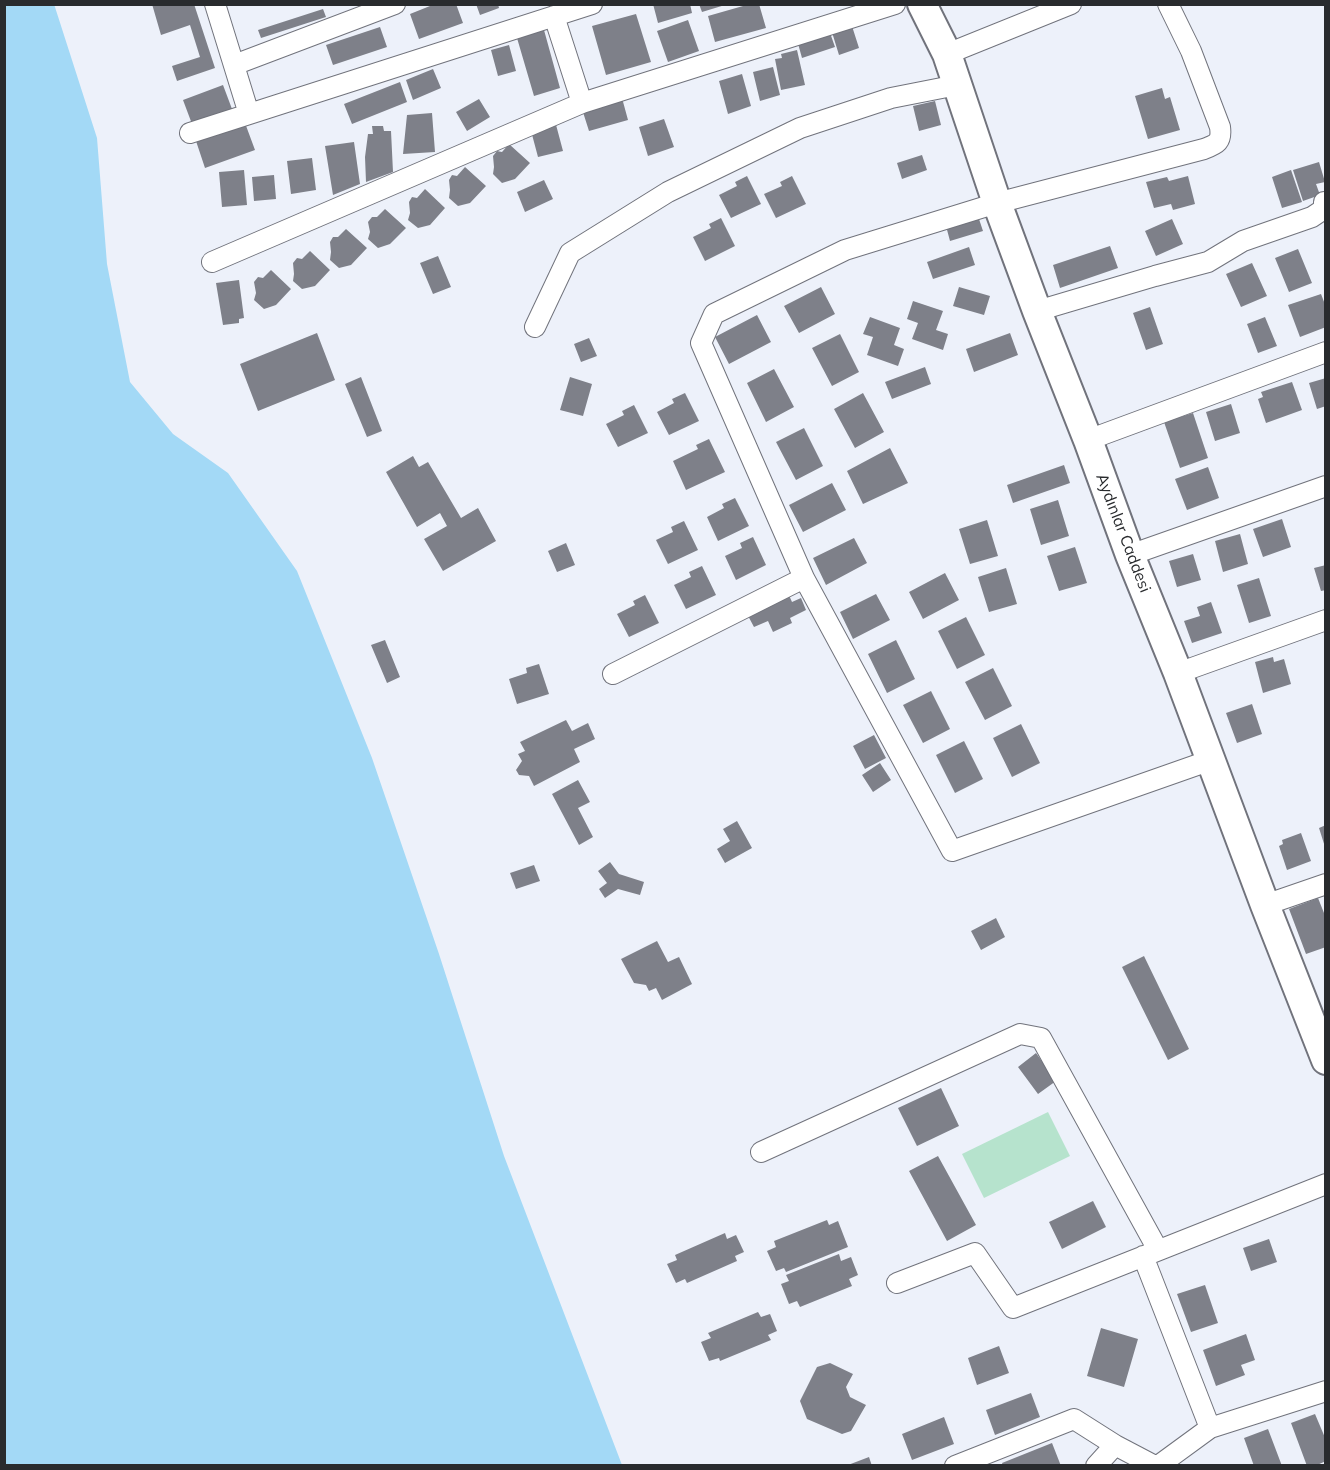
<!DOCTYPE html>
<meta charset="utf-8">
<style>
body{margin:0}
#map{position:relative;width:1330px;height:1470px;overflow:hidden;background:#edf1fa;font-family:Mulish,sans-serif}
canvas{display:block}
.frame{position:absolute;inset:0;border:6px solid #292b2e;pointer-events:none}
</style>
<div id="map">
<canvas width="1330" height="1470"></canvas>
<div class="frame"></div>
</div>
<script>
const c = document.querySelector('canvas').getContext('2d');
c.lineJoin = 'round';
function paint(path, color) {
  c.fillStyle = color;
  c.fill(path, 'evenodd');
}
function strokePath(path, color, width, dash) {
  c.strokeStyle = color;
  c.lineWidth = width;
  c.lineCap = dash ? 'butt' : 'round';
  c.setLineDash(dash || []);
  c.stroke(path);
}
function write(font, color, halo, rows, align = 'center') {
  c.font = font + ' Mulish,sans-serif';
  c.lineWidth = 5;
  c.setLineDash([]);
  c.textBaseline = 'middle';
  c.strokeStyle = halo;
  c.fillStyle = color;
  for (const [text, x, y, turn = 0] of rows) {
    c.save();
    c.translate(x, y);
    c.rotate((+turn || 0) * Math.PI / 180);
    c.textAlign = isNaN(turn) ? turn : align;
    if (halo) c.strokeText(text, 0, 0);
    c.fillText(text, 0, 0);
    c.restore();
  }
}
paint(new Path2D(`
 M1048,1112L1070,1156L984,1198L962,1154Z`), '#b6e3cd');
paint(new Path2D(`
 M54,4L97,138L107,264L130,382L173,434L228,473L297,571L372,758L439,954L504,1156L622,1465H5L4,5Z`), '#a3d9f6');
paint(new Path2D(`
 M152,4H194L215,68L177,81L172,66L200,57L190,25L161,35Z
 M435,4H456L463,23L419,39L410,14Z
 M476,4H498L499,8L480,15Z
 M653,4H690L692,13L658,23Z
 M699,4H724L725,5L702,12Z
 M750,4H759L766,28L715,42L708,16Z
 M323,9L326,17L261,38L258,30Z
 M636,14L651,62L606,75L592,26Z
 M688,20L699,51L668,62L657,31Z
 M851,23L859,48L839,55L831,29Z
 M380,27L387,47L333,65L326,45Z
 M544,30L560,88L534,96L517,38Z
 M829,30L835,47L802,58L797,40Z
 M509,45L516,71L498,76L491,50Z
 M797,50L805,85L781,90L775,59L782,58L781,54Z
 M773,67L780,95L760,101L753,72Z
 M433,69L441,88L413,100L406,80Z
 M742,74L751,106L728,114L719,81Z
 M400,82L407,102L352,124L344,104Z
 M223,85L232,109L192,124L183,100Z
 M1162,88L1165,99L1170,97L1180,130L1148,139L1135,96Z
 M622,98L628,120L589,131L582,109Z
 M479,99L490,117L467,131L456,112Z
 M935,101L941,125L919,131L913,106Z
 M432,113L435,152L403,154L407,115Z
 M664,119L674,147L648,156L639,127Z
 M555,121L563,151L538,157L530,127Z
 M245,123L255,150L205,168L196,141Z
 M372,126H383L384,131H391L393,172L366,182L365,157L368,134H373Z
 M354,142L360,184L333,195L325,146Z
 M509,144L530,163L515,179L502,183L493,174L494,167L493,156L497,151L502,152Z
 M922,155L927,170L902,179L897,163Z
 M312,158L316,190L291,194L287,161Z
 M1319,162L1325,182L1316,184L1320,195L1303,201L1293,170Z
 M465,167L486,186L470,203L458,206L449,198L450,190L449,180L452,175L457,176Z
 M244,170L247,205L222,207L219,172Z
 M1291,170L1302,202L1282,208L1272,177Z
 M274,175L276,199L254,201L252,177Z
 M747,176L761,204L731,218L719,195L737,186L735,182Z
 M792,176L806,204L776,218L764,194L782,186L780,182Z
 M1188,176L1195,204L1173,210L1171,204L1154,208L1146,182L1167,177L1169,181Z
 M544,180L553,199L525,212L517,192Z
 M425,189L445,208L430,225L418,228L408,220L410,213L409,202L412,197L417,198Z
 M385,209L406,228L390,244L378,248L368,239L370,232L368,222L372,217H377Z
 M978,216L983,231L950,241L946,226Z
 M721,218L735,246L705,261L693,237L711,228L709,224Z
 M1172,219L1183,244L1156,256L1145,231Z
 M346,229L367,248L351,265L339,268L330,260L331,252L330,242L333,237H338Z
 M1110,246L1118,268L1060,288L1053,265Z
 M969,247L975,265L933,279L927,262Z
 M1298,249L1312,283L1289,292L1275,258Z
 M310,251L330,270L315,286L302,289L293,281L294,274L293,263L297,258L302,259Z
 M438,256L451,287L433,294L420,263Z
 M1252,263L1267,296L1241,307L1226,274Z
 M271,270L291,289L276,305L264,309L254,300L256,293L254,282L258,277L263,278Z
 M239,280L244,318L239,319V323L223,325L216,283Z
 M821,287L835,314L799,333L784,306Z
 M959,287L990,296L984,315L953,306Z
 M1321,294L1326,307V327L1300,337L1288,305Z
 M913,301L943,311L936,330L948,334L943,350L912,339L918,323L907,319Z
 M1150,307L1163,344L1146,350L1133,313Z
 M757,315L771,342L729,364L715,337Z
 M870,317L900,328L894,345L904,349L898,366L867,355L873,337L863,334Z
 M1265,317L1277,346L1258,353L1247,324Z
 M317,333L335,380L258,411L240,364Z
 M1010,333L1018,355L974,372L966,349Z
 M840,334L859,372L832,386L812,348Z
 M589,338L597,356L581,362L574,344Z
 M925,367L931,384L892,399L885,382Z
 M774,369L794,407L766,422L747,383Z
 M361,377L382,431L367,437L345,384Z
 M570,377L592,384L583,416L560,410Z
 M1326,378V406L1317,409L1309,383Z
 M1292,382L1302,410L1266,423L1258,399L1263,397L1261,392Z
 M685,393L699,421L669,435L657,412L674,403L672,399Z
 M863,393L884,432L855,448L834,409Z
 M1231,404L1240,433L1215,441L1206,412Z
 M634,405L648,433L618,447L606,424L624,415L622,411Z
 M1193,413L1208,458L1180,468L1164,422Z
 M804,428L823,466L796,480L776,442Z
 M709,439L725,472L686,490L673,461L698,449L696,445Z
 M890,448L908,483L863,504L847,471Z
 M413,456L419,467L428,462L461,518L478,508L496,541L443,571L424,539L447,526L440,513L417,527L386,472Z
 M1064,465L1070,483L1013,503L1007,485Z
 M1208,467L1219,498L1187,510L1175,479Z
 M832,483L846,510L803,532L789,505Z
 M735,498L749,526L718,541L707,517L724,508L722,504Z
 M1058,500L1069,536L1041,545L1030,509Z
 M1282,519L1291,547L1263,557L1253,529Z
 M987,520L998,556L970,564L959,529Z
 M684,521L698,550L668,564L656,540L673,532L671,527Z
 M1240,534L1248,564L1223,572L1215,541Z
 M753,537L766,565L736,580L725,556L742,548L740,543Z
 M854,538L867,563L826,585L813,558Z
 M566,543L575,565L557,572L548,551Z
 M1075,547L1087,583L1059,591L1047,556Z
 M1193,554L1201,580L1177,587L1169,561Z
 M1326,565V590L1321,591L1314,568Z
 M702,566L716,595L686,609L674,585L691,577L689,572Z
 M1006,568L1017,604L989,612L978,577Z
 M945,573L959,600L923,619L909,592Z
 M1259,578L1271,616L1249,623L1237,585Z
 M788,593L792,602L801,598L806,610L790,618L792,623L773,632L768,621L754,627L746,612Z
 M876,594L890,620L853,639L840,612Z
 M645,595L659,623L629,637L617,614L635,605L633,601Z
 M1211,602L1222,633L1192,643L1184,621L1200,616L1197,607Z
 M966,617L985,655L957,669L938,631Z
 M385,640L400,677L387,683L371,645Z
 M896,640L915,679L887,693L868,654Z
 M1273,657L1274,662L1284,659L1291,684L1263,693L1255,662Z
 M539,664L549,694L517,704L509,679L527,673L526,668Z
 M993,668L1012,706L985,720L965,682Z
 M931,691L950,729L923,743L903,705Z
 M1252,704L1262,734L1237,743L1226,713Z
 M566,720L572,731L588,723L595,739L574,749L580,762L534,786L529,776L519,775L516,770L522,761L518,754L525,751L520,742Z
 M1021,724L1040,763L1012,777L993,738Z
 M874,735L886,758L865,769L853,746Z
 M964,741L983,779L955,793L936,755Z
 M880,763L891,780L873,792L862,775Z
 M578,780L590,802L578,808L593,837L579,845L552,794Z
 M737,821L752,848L725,863L717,849L730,841L723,829Z
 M1326,825V847H1325L1319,828Z
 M1301,833L1311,861L1287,870L1279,846L1283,844L1282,840Z
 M610,862L619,874L644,882L640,895L618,889L605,898L599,889L607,883L598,871Z
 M534,865L540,881L516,889L510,873Z
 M1318,898L1326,918V947L1306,954L1289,909Z
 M996,918L1005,937L981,950L971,931Z
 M657,941L668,962L679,957L692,984L662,1000L656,988L649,991L646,985L634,983L621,959Z
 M1144,956L1189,1049L1168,1060L1122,967Z
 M1036,1053L1056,1081L1038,1094L1018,1067Z
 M941,1088L959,1126L917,1146L898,1108Z
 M938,1156L976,1225L947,1241L909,1171Z
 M1093,1201L1106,1227L1062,1249L1049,1222Z
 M827,1220L829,1225L838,1221L848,1247L786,1272L784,1268L776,1271L767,1251L776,1247L774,1241Z
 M725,1233L727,1239L736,1235L744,1252L735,1256L737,1261L687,1283L685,1279L676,1283L667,1264L677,1260L675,1255Z
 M1269,1239L1277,1262L1251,1271L1243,1248Z
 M839,1254L841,1261L851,1257L858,1275L849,1279L852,1286L800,1307L797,1301L789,1304L781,1284L789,1281L786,1275Z
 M1205,1285L1218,1323L1191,1332L1177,1294Z
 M758,1312L761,1317L770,1314L777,1331L768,1335L771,1340L720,1361L719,1358L709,1361L701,1342L711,1338L708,1333Z
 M1101,1328L1138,1339L1124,1387L1087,1376Z
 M1246,1334L1255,1360L1241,1365L1245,1375L1216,1386L1203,1350Z
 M999,1346L1009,1373L977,1385L968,1358Z
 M830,1363L853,1374L846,1387L850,1397L866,1405L851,1431L842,1434L807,1419L800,1401L817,1367Z
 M1031,1393L1040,1417L995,1435L986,1410Z
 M1315,1414L1326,1440V1461L1315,1466H1307L1291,1423Z
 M944,1417L954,1444L912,1460L902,1434Z
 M1268,1429L1282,1466H1254L1244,1438Z
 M1052,1443L1061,1466H1003L1002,1463Z
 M869,1457L872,1466H848V1465Z`), '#7e8089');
const street = new Path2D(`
 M215,4L249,114
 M1168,4L1191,51L1220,127C1222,142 1217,144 1204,149L997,203L845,250L714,314L701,343L804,578L952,851L1211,760
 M947,54L1071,4
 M234,65L395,4
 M582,103L895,4
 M190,133L592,4
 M212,262L582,103L554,16
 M1037,311L1155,276L1208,262L1243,241L1312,217L1324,209V202
 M535,327L570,253L668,192L800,128L891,98L957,85
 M1088,440L1326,352
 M1130,555L1326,486
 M1178,673L1326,620
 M613,674L804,578
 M1265,905L1326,884
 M761,1152L1020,1034L1041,1038L1158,1250
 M1143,1256L1210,1428
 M897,1283L975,1253L1013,1308L1326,1184
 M955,1466L1074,1419L1115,1445
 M1096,1466L1115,1445L1155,1466
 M1158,1466L1210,1428L1326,1391`);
const secondary = new Path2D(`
 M922,4L947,54L997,203L1037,311L1088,440L1130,555L1178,673L1265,905L1326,1060`);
strokePath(street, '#71737c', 22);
strokePath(secondary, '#71737c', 32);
strokePath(street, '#fff', 20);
strokePath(secondary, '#fff', 28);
write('16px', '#292b2e', '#fff', [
 ["Aydınlar Caddesi",1123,533,69]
]);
</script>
